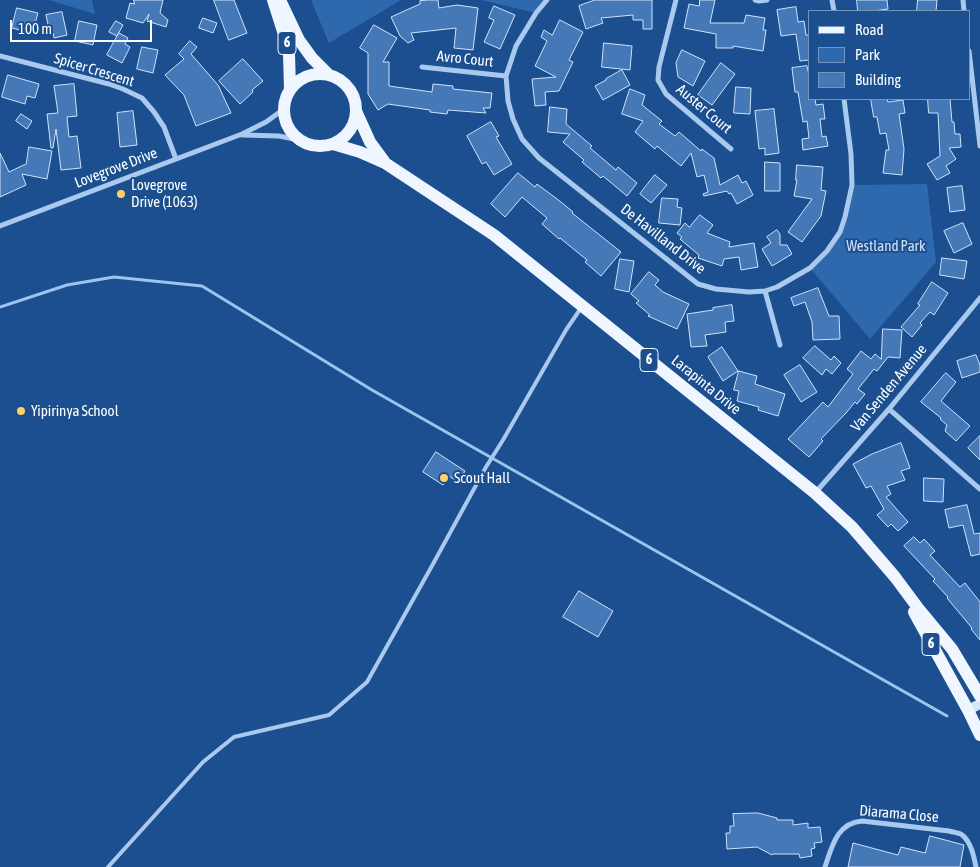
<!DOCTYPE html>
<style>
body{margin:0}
#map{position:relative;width:980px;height:867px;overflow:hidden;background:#1b4f8f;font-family:"Asap Condensed",sans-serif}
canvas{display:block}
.legend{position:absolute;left:808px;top:10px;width:162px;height:90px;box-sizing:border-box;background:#1b4f8f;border:1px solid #7695bc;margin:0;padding:6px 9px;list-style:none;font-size:15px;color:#fff}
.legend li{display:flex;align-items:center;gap:10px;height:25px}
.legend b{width:25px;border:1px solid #7695bc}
.scale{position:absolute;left:10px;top:20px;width:142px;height:22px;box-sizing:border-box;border:2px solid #fff;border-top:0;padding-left:6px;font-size:15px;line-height:18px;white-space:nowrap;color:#fff;-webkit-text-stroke:4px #1b4f8f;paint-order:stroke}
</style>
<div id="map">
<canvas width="980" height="867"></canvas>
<ul class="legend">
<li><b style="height:6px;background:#f0f6ff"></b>Road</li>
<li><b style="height:14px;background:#2e69ad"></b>Park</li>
<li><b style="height:14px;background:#4478b7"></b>Building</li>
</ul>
<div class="scale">100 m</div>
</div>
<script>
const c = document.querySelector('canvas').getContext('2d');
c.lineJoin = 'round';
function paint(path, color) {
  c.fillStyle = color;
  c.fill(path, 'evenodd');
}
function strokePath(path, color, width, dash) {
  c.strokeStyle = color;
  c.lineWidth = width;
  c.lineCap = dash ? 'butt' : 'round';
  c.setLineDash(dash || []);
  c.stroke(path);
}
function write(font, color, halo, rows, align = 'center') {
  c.font = font + ' "Asap Condensed",sans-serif';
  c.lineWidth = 4;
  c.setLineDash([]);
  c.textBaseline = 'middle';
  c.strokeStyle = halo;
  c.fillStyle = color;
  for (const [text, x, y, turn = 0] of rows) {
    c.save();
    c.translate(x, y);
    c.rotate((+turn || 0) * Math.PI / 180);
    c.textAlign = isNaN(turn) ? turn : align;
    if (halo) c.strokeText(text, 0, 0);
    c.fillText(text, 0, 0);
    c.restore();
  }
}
paint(new Path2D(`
 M49,0H92L95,14Z
 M311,0H401L329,43Z
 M481,0H547L536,13Z
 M927,184L936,262L870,339L810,268L840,232L852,185Z`), '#2e69ad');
strokePath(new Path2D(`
 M0,307L67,285L114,277L202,286L372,390L947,716`), '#9cc4f0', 3);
const building = new Path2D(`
 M134,0H163L160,13L168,20L166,27L147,21L149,14L143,23L126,18L130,3L134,4Z
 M214,0H234L247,33L229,40Z
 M429,0H438L439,8L457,5L478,8L473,50L454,48L456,28L411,33L414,40L408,43L400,36L391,17L420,4V1Z
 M595,0H652V29H643V20H633V15L601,18L603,23L586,29L579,6Z
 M700,0H715L710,23H744L746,15L765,18L763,30H766L763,51L733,46V48H716V34L684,28L689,4L699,6Z
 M857,0H887L888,9L874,11H858Z
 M918,0H937L936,11H917Z
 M494,6L515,15L500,49L484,42L494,20L489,18Z
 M796,7L798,22L804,21L806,35H809V60L800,61L796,34L781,36L777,10Z
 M17,8L38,13L32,33L12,28Z
 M62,12L67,35L54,38L53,33L50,34L46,15Z
 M203,18L217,23L213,33L199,28Z
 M560,20L583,32L569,60L573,62L559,91L545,92L546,105L535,106L532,79L556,77L535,66L547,41L541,37L544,30L552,35Z
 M79,21L97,25L93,45L75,41Z
 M116,21L123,25L117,36L109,32Z
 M374,25L397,38L383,62H389V86L432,92L433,84L453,86V89L492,93L490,108H483L486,113L448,110L447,114L430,112V110L388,104L378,110L368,94V53L360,48Z
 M119,33L128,38L125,44L130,47L122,63L107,55Z
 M190,41L197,47L191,54L218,85L231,113L196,126L184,95L165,75L184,59L179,54Z
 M604,43L632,46L630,70L602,67Z
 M142,47L158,50L153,73L137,69Z
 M682,50L705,61L693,86L678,77L676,63Z
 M243,59L263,81L252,90L253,92L240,104L219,81Z
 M721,63L735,74L712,105L698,95Z
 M807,66L809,75V99H815L816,105L823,104L825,119H820L822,137L826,136L828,146L803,150L802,139L809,138L807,121L803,122L798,92H795L792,68Z
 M622,70L630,85L603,100L595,86L606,80V79Z
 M8,75L39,84L35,98L27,96L25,104L2,97Z
 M74,84L77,116L67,117L69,137L77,136L81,168L61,170L56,129L53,148H51L47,114L58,113L54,86Z
 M736,87L751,88L750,114L734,113Z
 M630,89L645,95L642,105L662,121L659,124L675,136L679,132L701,151L702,149L714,158L720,185L738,175L742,183L746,181L753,195L737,204L731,193L729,194L727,191L704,196L703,194L708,192L704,175L697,177L691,153L681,166L657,146L655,149L635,132L643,121L622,114Z
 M871,99H887L888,102L903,100L905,113L899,114L904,149L902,175L883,173L886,150H889L886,133L880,134L877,117H874Z
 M928,99H950L952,122H954L955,134H960L961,147L949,148L956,159L946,166L950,173L937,180L927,164L940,156L938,113H929Z
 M550,107L567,109L566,124L592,146L590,148L616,170L618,167L637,183L627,196L603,176L601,178L582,162L584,160L563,142L570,134L548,132Z
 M774,109L779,153L765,155V148L759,149L755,111Z
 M133,111L137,145L120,147L117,113Z
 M21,114L32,121L27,129L16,121Z
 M491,122L499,136L496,137L512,164L494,175L486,162L482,164L467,136Z
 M29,147L52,151L47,179L22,174L26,185L0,197V153L9,172L26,164Z
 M765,162L780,163V191H765Z
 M797,165L823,167L821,190L826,191L821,216L802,242L788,232L812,199L794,196L797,180H796Z
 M518,173L535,187L537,184L561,202L573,212L572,213L621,252L601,276L585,262L587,260L560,238L559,239L542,224L547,218L522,197L505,217L491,204Z
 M655,175L667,185L651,203L640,194Z
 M962,186L965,210L950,212L947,188Z
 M662,198L678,199L677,207L682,208L680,225L659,223Z
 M700,215L713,225L707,233L730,242L729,247L754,243L758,267L741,270L739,257L724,259L722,266L698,258L699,255L680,239L682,237L677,233L685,223L689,227Z
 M963,223L972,244L954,253L944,231Z
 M777,230L780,234V245H787L792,254L772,266L762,249L771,243L767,237Z
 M942,258L967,261L964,279L940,275Z
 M620,259L634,261L629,292L615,289Z
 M649,272L659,280L655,285L663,292L689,304L677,329L648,316L650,315L636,303L639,301L631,294Z
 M932,282L948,293L934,315L930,312L920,323L922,325L912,337L901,327L920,305L918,304Z
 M818,288L829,316H839L840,339L813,340L812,322L805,302L794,306L791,298Z
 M732,305L734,321L725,322L726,332L705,335L707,346L691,347L687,314L713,310V308Z
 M883,329L902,330L900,358L888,357L877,371L874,369L858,389L865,394L857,404L855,402L846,413L821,439L823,441L809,457L788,439L823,402L828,407L853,374L847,369L861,351L871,359L875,354L881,359Z
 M815,346L831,360L834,356L841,363L832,374L826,369L822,375L803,358Z
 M722,347L738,371L723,381L708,357Z
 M976,355L980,365V372L962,378L957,361Z
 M800,365L817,392L801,402L784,375Z
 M739,371L757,376L755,384L785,394L778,416L758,410L759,407L737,401L739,391L734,390Z
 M946,373L956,382L941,401L970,426L956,441L945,431L947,425L940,419L941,418L921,402Z
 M980,436V460L968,448Z
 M901,443L910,468L901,471L905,480L887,486L891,494L886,497L908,522L898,531L891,524L888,527L877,515L884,509L871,486L866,488L853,464L872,454Z
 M436,452L465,471L458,482L449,476L443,485L423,472Z
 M924,478L944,479L943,502L924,501Z
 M967,505L974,534L980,533V554L971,556L963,525L949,528L945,510Z
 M914,537L920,543L924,539L935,551L930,555L960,587L965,583L980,602V640L971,629L972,628L947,598L948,597L933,581L935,579L904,546Z
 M579,591L613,611L598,637L563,617Z
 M758,813L777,818V820H793V825L808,823V828L820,827L822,842L814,843L815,848L811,849L812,856L800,858L799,854H773L772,855L757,847L727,849L726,833H730V826H734L733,814Z
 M930,836L964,845L960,867H848L853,843L898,855L901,847L925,853Z`);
paint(building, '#4478b7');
strokePath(building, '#cfe3fa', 1);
strokePath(new Path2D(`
 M108,867L203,762L234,737L329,715L367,682L433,564L486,467L503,440L566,330L581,308`), '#a9c9ee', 4);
strokePath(new Path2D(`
 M547,0L536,13L516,46L506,76L508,101L513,119L522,139L539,158L698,284L716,289L749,292L765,291L777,287L810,268L827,251L840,232L845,217L852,185L851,154L844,99
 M676,0L659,67L658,80L666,94L731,149
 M755,0L759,1L767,0
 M832,0L834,11
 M963,0L964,11
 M969,51L980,146
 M0,56L109,84L123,89L142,98L154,112L164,127L176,159
 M422,67L506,76
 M242,135L279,136L299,140
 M0,226L242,134L266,122L284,109
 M765,291L780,345
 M889,409L980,489
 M815,493L889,409L980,298
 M825,867C832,846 837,823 862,821L949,831C953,832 958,833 961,834C971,841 974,857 976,867`), '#a9c9ee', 5);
strokePath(new Path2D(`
 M968,710L980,704`), '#d6e6fa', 10);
strokePath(new Path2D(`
 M273,0L287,44L289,54L290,89
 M280,0L299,40L312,58L328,74
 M284 110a36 36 0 1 1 72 0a36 36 0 1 1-72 0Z
 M356,111L370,142L384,161
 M333,144L360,152L385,163L494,235L815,493L852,527L895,577L918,608L952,649L980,696
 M914,612L968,710L980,735`), '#f0f6ff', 12);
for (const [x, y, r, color] of [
 [121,194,5,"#ffd166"],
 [21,411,5,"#ffd166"],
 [444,478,5,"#ffd166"]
]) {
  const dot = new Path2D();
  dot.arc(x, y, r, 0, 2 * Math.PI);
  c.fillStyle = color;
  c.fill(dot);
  strokePath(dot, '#1b4f8f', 2);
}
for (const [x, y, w] of [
 [287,43,18],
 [649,360,18],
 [931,644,18]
]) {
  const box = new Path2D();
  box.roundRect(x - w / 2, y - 11.5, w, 23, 4);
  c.fillStyle = '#1b4f8f';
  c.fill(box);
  strokePath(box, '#fff', 1);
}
write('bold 14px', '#fff', null, [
 ["6",287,43],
 ["6",649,360],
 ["6",931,644]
]);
write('15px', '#fff', '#1b4f8f', [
 ["Avro Court",465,59,6],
 ["Spicer Crescent",94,70,17],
 ["Auster Court",704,109,40],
 ["Lovegrove Drive",116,168,-21],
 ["De Havilland Drive",663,239,38],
 ["Larapinta Drive",706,385,39],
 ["Van Senden Avenue",889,388,-50],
 ["Diarama Close",899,814,5]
]);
write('15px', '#fff', '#1b4f8f', [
 ["Lovegrove",131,185],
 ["Drive (1063)",131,202],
 ["Yipirinya School",31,411],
 ["Scout Hall",454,478]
], 'left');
write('15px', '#cfe3fa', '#1b4f8f', [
 ["Westland Park",886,246]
]);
</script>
